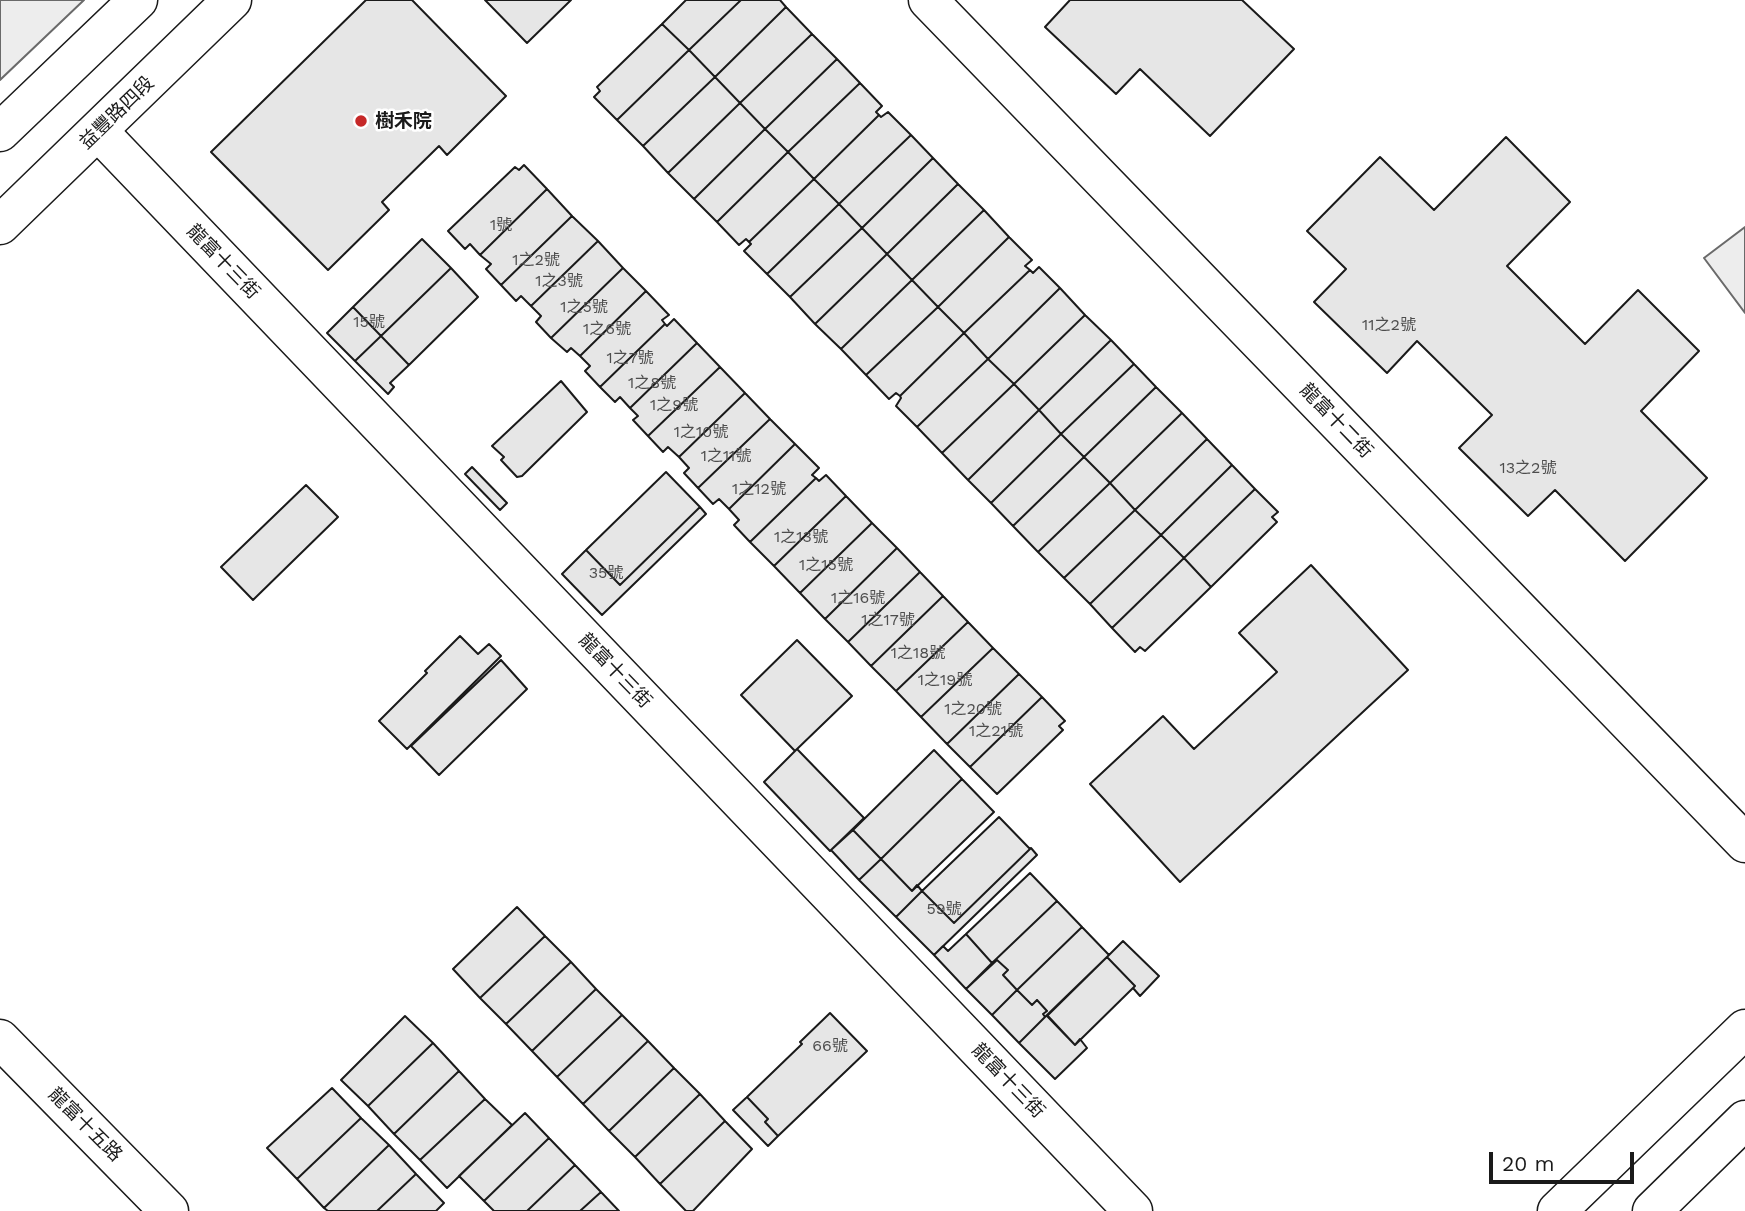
<!DOCTYPE html>
<meta charset="utf-8">
<style>
body{margin:0}
#map{position:relative;width:1745px;height:1211px;overflow:hidden;background:#fff;font-family:"Work Sans",sans-serif}
canvas{display:block}
.scale{position:absolute;left:1489px;top:1152px;width:145px;height:32px;box-sizing:border-box;border:4px solid #1a1a1a;border-top:0;padding-left:9px;font-size:21px;line-height:24px;white-space:nowrap;color:#1a1a1a;-webkit-text-stroke:5px #fff;paint-order:stroke}
</style>
<div id="map">
<canvas width="1745" height="1211"></canvas>
<div class="scale">20 m</div>
</div>
<script>
const c = document.querySelector('canvas').getContext('2d');
c.lineJoin = 'round';
function paint(path, color) {
  c.fillStyle = color;
  c.fill(path, 'evenodd');
}
function strokePath(path, color, width, dash) {
  c.strokeStyle = color;
  c.lineWidth = width;
  c.lineCap = dash ? 'butt' : 'round';
  c.setLineDash(dash || []);
  c.stroke(path);
}
function write(font, color, halo, rows, align = 'center') {
  c.font = font + ' "Work Sans","Noto Sans TC",sans-serif';
  c.lineWidth = 5;
  c.setLineDash([]);
  c.textBaseline = 'middle';
  c.strokeStyle = halo;
  c.fillStyle = color;
  for (const [text, x, y, turn = 0] of rows) {
    c.save();
    c.translate(x, y);
    c.rotate((+turn || 0) * Math.PI / 180);
    c.textAlign = isNaN(turn) ? turn : align;
    if (halo) c.strokeText(text, 0, 0);
    c.fillText(text, 0, 0);
    c.restore();
  }
}
const parking = new Path2D(`
 M0,0H84L0,80Z
 M1745,227V313L1704,258Z`);
paint(parking, '#ededed');
strokePath(parking, '#6a6a6a', 2);
const building = new Path2D(`
 M366,0H412L506,96L447,155L439,146L382,202L389,210L328,270L211,152Z
 M485,0H571L527,43Z
 M686,0H741L689,50L662,24Z
 M741,0H780L786,7L715,77L689,50Z
 M1070,0H1242L1294,49L1210,136L1140,69L1116,94L1045,27Z
 M786,7L812,34L740,103L715,77Z
 M662,24L689,50L617,120L594,97L600,91L597,87Z
 M812,34L837,59L765,129L740,103Z
 M689,50L715,77L643,146L617,120Z
 M837,59L860,83L788,152L765,129Z
 M715,77L740,103L668,173L643,146Z
 M860,83L882,106L876,112L879,115L814,179L788,152Z
 M740,103L765,129L694,199L668,173Z
 M888,112L911,135L839,204L814,179L879,115L881,117Z
 M765,129L788,152L717,222L694,199Z
 M911,135L933,158L862,228L839,204Z
 M1506,137L1570,202L1507,266L1585,344L1638,290L1699,351L1641,411L1707,478L1625,561L1555,490L1528,516L1459,448L1492,415L1417,341L1387,373L1314,302L1346,269L1307,231L1380,157L1434,210Z
 M788,152L814,179L749,242L746,239L739,245L717,222Z
 M933,158L958,184L887,254L862,228Z
 M524,165L547,189L480,255L470,244L465,249L448,231L515,167L519,170Z
 M814,179L839,204L767,274L744,251L751,244L749,242Z
 M958,184L984,210L912,280L887,254Z
 M547,189L572,216L501,285L486,269L491,264L480,255Z
 M839,204L862,228L790,297L767,274Z
 M984,210L1009,237L938,307L912,280Z
 M572,216L598,241L531,306L521,296L516,301L501,285Z
 M862,228L887,254L815,324L790,297Z
 M1009,237L1032,260L1025,266L1030,270L964,333L938,307Z
 M422,239L451,268L381,336L353,307Z
 M598,241L623,268L551,338L536,322L541,316L531,306Z
 M887,254L912,280L841,349L815,324Z
 M1039,267L1060,288L988,359L964,333L1030,270L1033,273Z
 M451,268L478,297L409,365L381,336Z
 M623,268L646,291L580,356L571,348L567,352L551,338Z
 M912,280L938,307L866,375L841,349Z
 M1060,288L1085,315L1014,384L988,359Z
 M646,291L669,315L662,320L665,324L600,387L585,371L590,366L580,356Z
 M353,307L381,336L355,361L327,333Z
 M938,307L964,333L900,396L896,393L889,399L866,375Z
 M1085,315L1111,340L1039,410L1014,384Z
 M674,319L697,343L630,408L620,397L615,402L600,387L665,324L667,326Z
 M964,333L988,359L917,427L896,406L901,398L900,396Z
 M381,336L409,365L390,383L394,387L388,394L355,361Z
 M1111,340L1134,364L1061,434L1039,410Z
 M697,343L720,367L648,436L633,420L638,416L630,408Z
 M988,359L1014,384L942,453L917,427Z
 M1134,364L1156,387L1084,457L1061,434Z
 M720,367L745,393L679,457L668,447L663,452L648,436Z
 M561,381L587,412L522,476L517,477L501,460L504,457L492,446Z
 M1014,384L1039,410L968,480L942,453Z
 M1156,387L1182,413L1110,483L1084,457Z
 M745,393L770,419L698,488L684,473L689,468L679,457Z
 M1039,410L1061,434L991,503L968,480Z
 M1182,413L1207,439L1135,510L1110,483Z
 M770,419L795,444L729,509L719,499L713,504L698,488Z
 M1061,434L1084,457L1013,526L991,503Z
 M1207,439L1232,465L1161,535L1135,510Z
 M795,444L819,468L812,475L816,478L750,542L734,525L739,520L729,509Z
 M1084,457L1110,483L1038,552L1013,526Z
 M1232,465L1255,489L1184,558L1161,535Z
 M472,467L507,503L500,510L465,474Z
 M666,472L700,507L620,585L586,550Z
 M826,475L846,496L774,566L750,542L816,478L819,481Z
 M1110,483L1135,510L1064,578L1038,552Z
 M306,485L338,517L253,600L221,567Z
 M1255,489L1278,512L1272,517L1277,522L1211,587L1184,558Z
 M846,496L872,523L800,593L774,566Z
 M700,507L706,514L602,615L562,574L586,550L620,585Z
 M1135,510L1161,535L1090,604L1064,578Z
 M872,523L897,548L825,619L800,593Z
 M1161,535L1184,558L1112,628L1090,604Z
 M897,548L920,572L848,642L825,619Z
 M1184,558L1211,587L1145,651L1140,647L1135,652L1112,628Z
 M1311,565L1408,670L1180,882L1090,784L1163,716L1194,749L1277,672L1239,633Z
 M920,572L943,596L871,666L848,642Z
 M943,596L968,622L896,691L871,666Z
 M968,622L993,648L921,717L896,691Z
 M460,636L478,654L489,644L501,656L407,749L379,721L427,673L425,671Z
 M797,640L852,696L795,751L741,695Z
 M993,648L1019,674L947,744L921,717Z
 M501,660L527,689L439,775L411,746Z
 M1019,674L1042,697L970,767L947,744Z
 M1042,697L1065,721L1059,726L1063,730L997,794L970,767Z
 M797,749L864,818L830,851L764,782Z
 M934,750L962,779L881,859L853,830Z
 M962,779L994,812L912,891L881,859Z
 M999,817L1030,849L954,923L922,891Z
 M853,830L881,859L859,880L831,850Z
 M1031,848L1037,855L934,955L896,917L922,891L954,923Z
 M881,859L912,891L917,885L922,891L896,917L859,880Z
 M1030,873L1057,901L992,963L966,934Z
 M1057,901L1082,927L1017,990L1003,975L1008,970L997,960L992,963Z
 M517,907L545,936L480,998L453,969Z
 M1082,927L1109,955L1045,1017L1043,1014L1047,1011L1037,1000L1032,1005L1017,990Z
 M966,934L992,963L966,989L934,955L943,946L948,951Z
 M545,936L571,962L506,1024L480,998Z
 M1123,941L1159,976L1140,996L1133,988L1135,986L1107,957Z
 M1107,957L1135,986L1075,1045L1047,1016Z
 M997,960L1008,970L1003,975L1017,990L992,1015L966,989Z
 M571,962L596,989L532,1051L506,1024Z
 M596,989L622,1015L557,1077L532,1051Z
 M1017,990L1032,1005L1037,1000L1047,1011L1043,1014L1045,1017L1019,1043L992,1015Z
 M830,1013L867,1051L778,1136L765,1122L768,1119L747,1097L802,1044L800,1042Z
 M622,1015L648,1041L583,1104L557,1077Z
 M1047,1015L1075,1045L1080,1039L1087,1048L1055,1079L1019,1043Z
 M405,1016L433,1043L368,1106L341,1080Z
 M648,1041L674,1068L609,1131L583,1104Z
 M433,1043L459,1071L394,1134L368,1106Z
 M674,1068L700,1094L635,1157L609,1131Z
 M459,1071L485,1099L420,1160L394,1134Z
 M332,1088L361,1118L297,1179L267,1148Z
 M700,1094L725,1121L660,1184L635,1157Z
 M747,1097L768,1119L765,1122L778,1136L768,1146L733,1110Z
 M485,1099L512,1125L447,1188L420,1160Z
 M525,1113L549,1138L484,1201L459,1176Z
 M361,1118L389,1145L324,1208L297,1179Z
 M725,1121L752,1149L693,1211H686L660,1184Z
 M549,1138L575,1165L527,1211H494L484,1201Z
 M389,1145L416,1174L377,1211H328L324,1208Z
 M575,1165L601,1192L580,1211H527Z
 M416,1174L444,1203L436,1211H377Z
 M601,1192L619,1211H580Z`);
paint(building, '#e6e6e6');
strokePath(building, '#1a1a1a', 2);
const minor = new Path2D(`
 M928,0L1745,843
 M98,131L1133,1211
 M0,1039L169,1211`);
const tertiary = new Path2D(`
 M0,132L138,0
 M0,225L232,0
 M1557,1211L1745,1029
 M1652,1211L1745,1120`);
strokePath(minor, '#1a1a1a', 41);
strokePath(tertiary, '#1a1a1a', 41);
strokePath(minor, '#fff', 38);
strokePath(tertiary, '#fff', 38);
for (const [x, y, r, color] of [
 [361,121,7,"#c62828"]
]) {
  const dot = new Path2D();
  dot.arc(x, y, r, 0, 2 * Math.PI);
  c.fillStyle = color;
  c.fill(dot);
  strokePath(dot, '#fff', 2.5);
}
write('16px', '#4d4d4d', null, [
 ["1號",501,225],
 ["1之2號",536,260],
 ["1之3號",559,281],
 ["1之5號",584,307],
 ["15號",369,322],
 ["11之2號",1389,325],
 ["1之6號",607,329],
 ["1之7號",630,358],
 ["1之8號",652,383],
 ["1之9號",674,405],
 ["1之10號",701,432],
 ["1之11號",726,456],
 ["13之2號",1528,468],
 ["1之12號",759,489],
 ["1之13號",801,537],
 ["1之15號",826,565],
 ["35號",606,573],
 ["1之16號",858,598],
 ["1之17號",888,620],
 ["1之18號",918,653],
 ["1之19號",945,680],
 ["1之20號",973,709],
 ["1之21號",996,731],
 ["59號",944,909],
 ["66號",830,1046]
]);
write('19px', '#1a1a1a', '#fff', [
 ["益豐路四段",117,113,-44],
 ["龍富十三街",223,262,46],
 ["龍富十二街",1336,421,46],
 ["龍富十三街",615,671,46],
 ["龍富十三街",1008,1081,46],
 ["龍富十五路",85,1125,45]
]);
write('bold 19px', '#1a1a1a', '#fff', [
 ["樹禾院",375,121]
], 'left');
</script>
